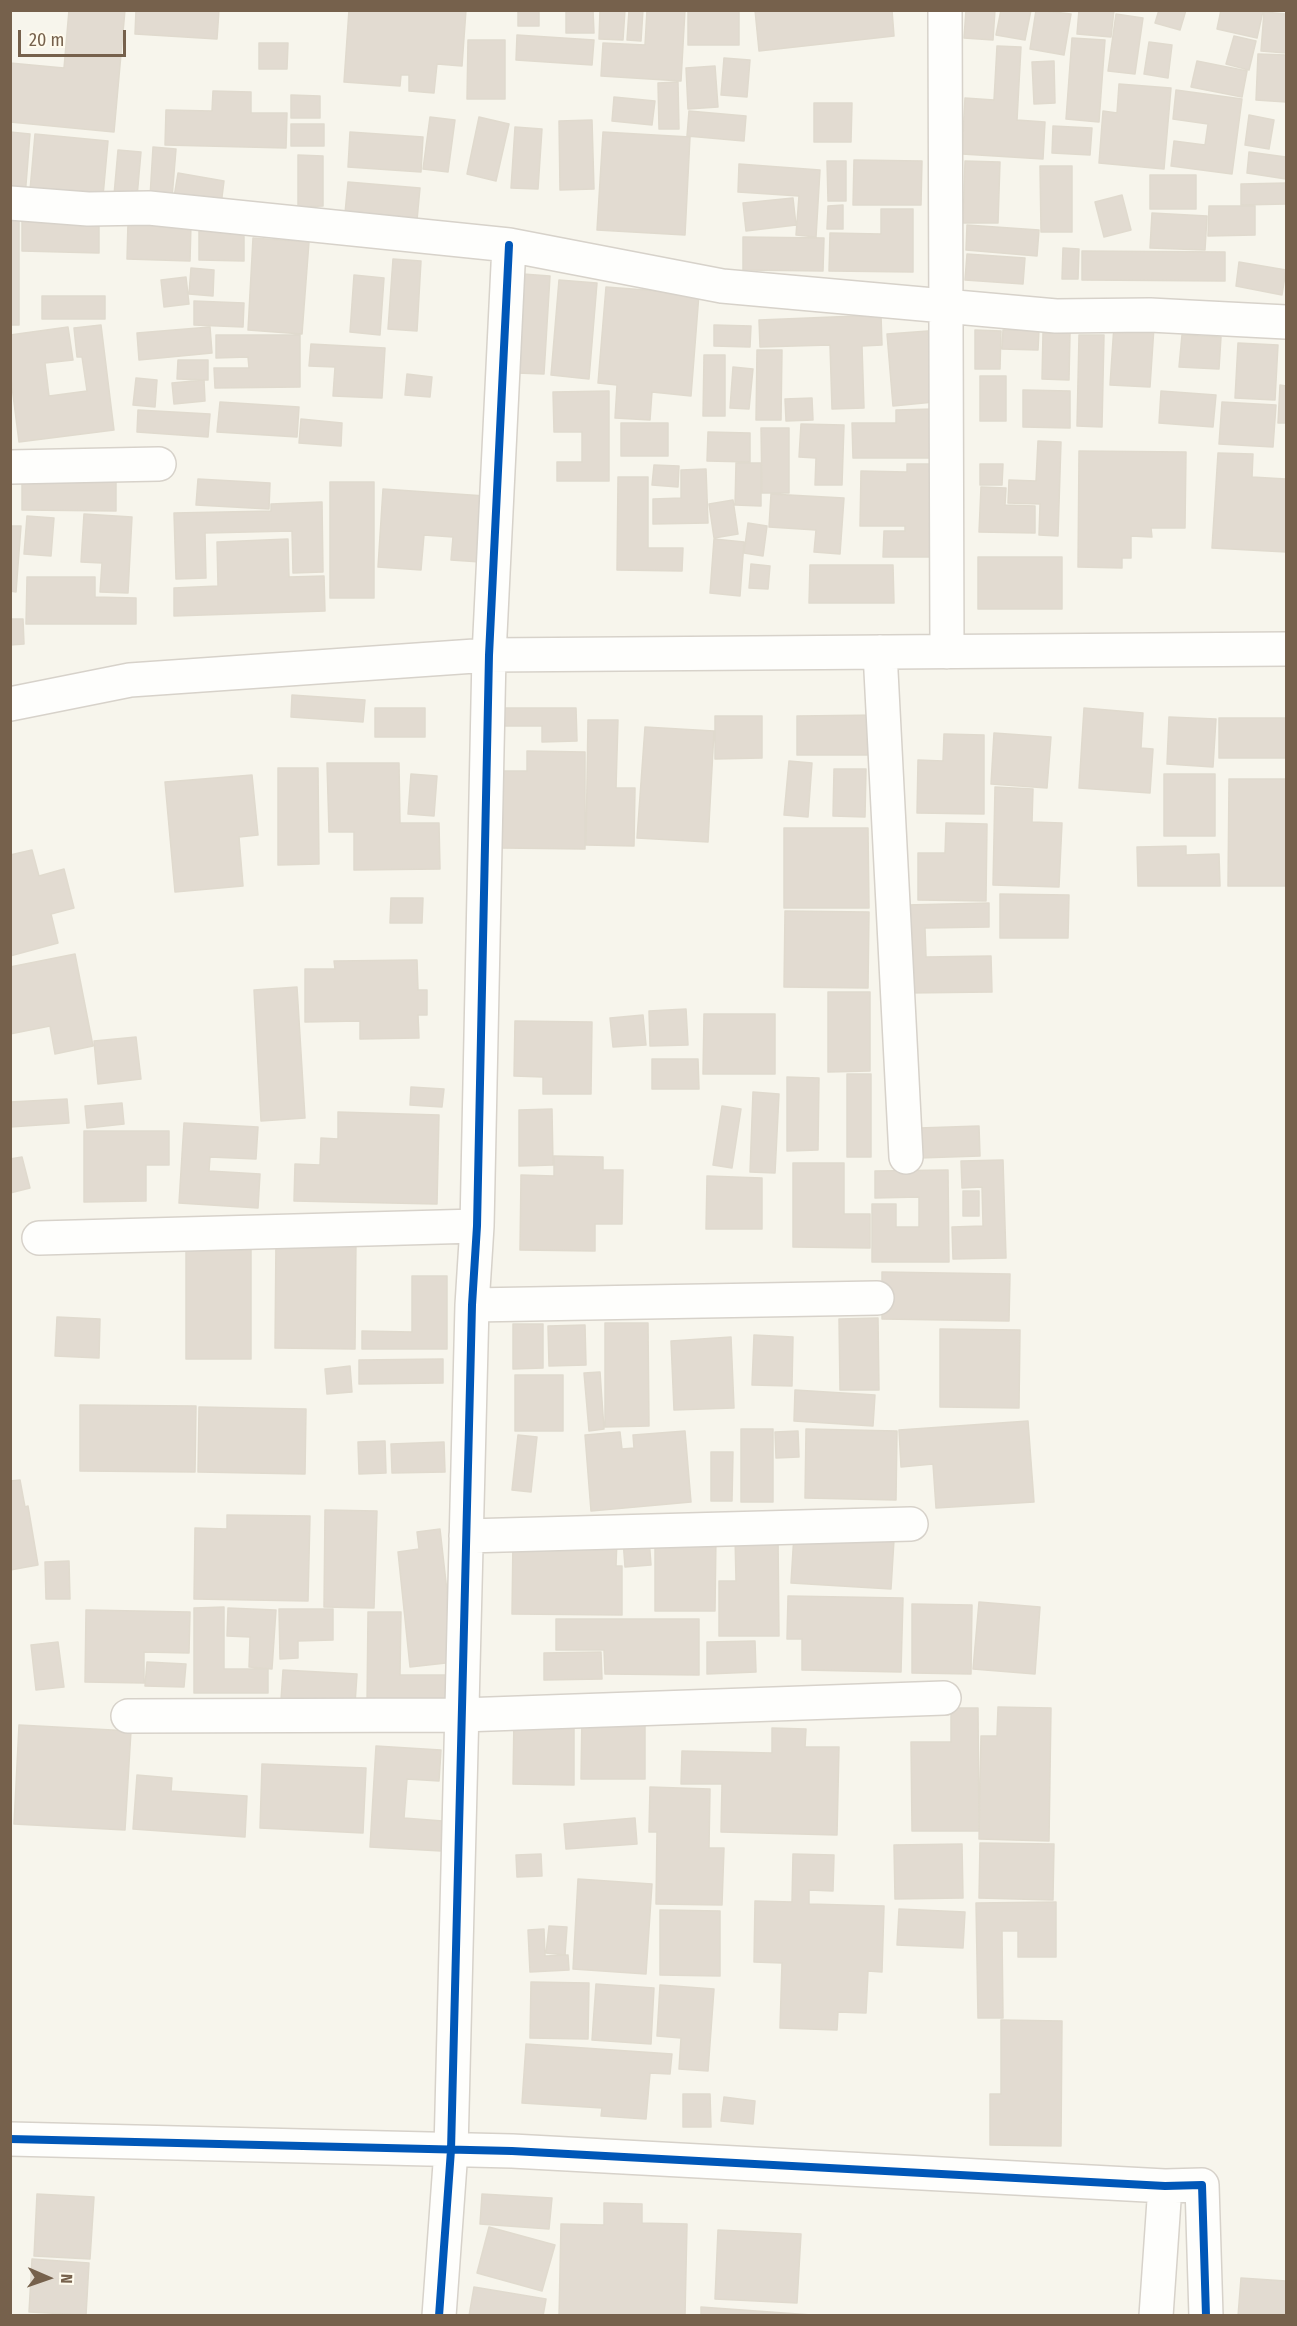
<!DOCTYPE html>
<style>
body{margin:0}
#map{position:relative;width:1297px;height:2326px;overflow:hidden;background:#f7f5ec;font-family:"Fira Sans Condensed",sans-serif}
canvas{display:block}
.frame{position:absolute;inset:0;border:12px solid #76614c;pointer-events:none}
.north{position:absolute;left:18px;top:2248px;width:60px;height:60px;-webkit-text-stroke:4px #fffbee;paint-order:stroke;rotate:92deg;font-size:16px;font-weight:700;line-height:24px;text-align:center;color:#76614c}
.north::after{content:'';display:block;margin:auto;width:21px;height:27px;background:#76614c;clip-path:polygon(50% 0,100% 100%,50% 72%,0 100%)}
.scale{position:absolute;left:18px;top:30px;width:108px;height:27px;box-sizing:border-box;border:3px solid #76614c;border-top:0;padding-left:8px;font-size:18px;line-height:21px;white-space:nowrap;color:#76614c;-webkit-text-stroke:4px #fffbee;paint-order:stroke}
</style>
<div id="map">
<canvas width="1297" height="2326"></canvas>
<div class="frame"></div>
<div class="north">N</div>
<div class="scale">20 m</div>
</div>
<script>
const c = document.querySelector('canvas').getContext('2d');
c.lineJoin = 'round';
function paint(path, color) {
  c.fillStyle = color;
  c.fill(path, 'evenodd');
}
function strokePath(path, color, width, dash) {
  c.strokeStyle = color;
  c.lineWidth = width;
  c.lineCap = dash ? 'butt' : 'round';
  c.setLineDash(dash || []);
  c.stroke(path);
}
const building = new Path2D(`
 M69,10H125L114,132L10,122V63L64,68Z
 M136,10H219L217,39L135,34Z
 M349,10H466L462,66L437,64L434,93L409,91V75H401L400,86L344,82Z
 M518,10H539V26H518Z
 M566,10H593L594,33H566Z
 M600,10H625L623,40L599,39Z
 M629,10H643L641,41L627,40Z
 M647,10H685L681,81L601,76L603,43L645,45Z
 M688,10H739V45H688Z
 M755,10H892L894,36L759,51Z
 M966,10H995L993,40L964,38Z
 M1001,10H1031L1025,40L996,35Z
 M1036,10L1071,14L1064,55L1030,49Z
 M1079,10H1114L1111,37L1077,34Z
 M1159,10H1186L1180,30L1155,23Z
 M1221,10L1263,11L1257,38L1217,29Z
 M1264,12L1286,14V53L1261,51Z
 M1116,14L1143,18L1135,74L1108,71Z
 M517,35L594,40L592,65L516,60Z
 M1234,36L1256,41L1249,70L1226,64Z
 M1072,38L1105,40L1099,122L1066,119Z
 M468,40H505V99H467Z
 M1149,42L1172,45L1168,78L1144,74Z
 M259,43H288L287,69H259Z
 M997,46L1021,47L1017,120L1045,122L1043,159L962,154L965,98L994,100Z
 M1258,54L1286,55V102L1256,100Z
 M724,58L750,60L747,97L721,95Z
 M1054,61L1055,103L1034,104L1032,62Z
 M1197,61L1247,71L1242,97L1191,87Z
 M715,66L718,107L688,109L686,68Z
 M678,82L679,129H659L658,83Z
 M1119,84L1171,88L1164,169L1099,163L1103,111L1117,113Z
 M1176,90L1242,99L1232,174L1171,166L1174,141L1205,145L1208,124L1173,119Z
 M213,91L251,92V113H287L286,148L165,145L166,110L212,111Z
 M291,95L320,96V118H291Z
 M614,97L655,101L652,125L612,121Z
 M814,103H852L851,142H814Z
 M689,111L746,116L744,141L687,136Z
 M1249,115L1274,120L1269,149L1245,145Z
 M430,117L455,120L448,172L423,169Z
 M479,117L509,124L496,181L467,174Z
 M592,120L594,189L560,190L559,121Z
 M291,124H324V146H291Z
 M1053,126L1092,128L1090,155L1052,153Z
 M515,127L542,129L538,189L511,188Z
 M10,132L30,134L25,197L10,195Z
 M350,132L423,137L421,172L348,167Z
 M603,132L690,137L685,235L597,230Z
 M35,134L108,141L103,196L30,190Z
 M153,147L176,149L172,198L150,197Z
 M118,150L141,152L137,197L114,195Z
 M1249,152L1286,157V179L1247,173Z
 M298,155L323,156V206L298,207Z
 M854,160L922,161L921,205H853Z
 M827,161H846V201H828Z
 M965,161L1000,162L998,223H963Z
 M739,164L820,170L816,237L796,235L799,196L738,192Z
 M1040,166H1072V232H1041Z
 M178,173L224,181L221,205L174,197Z
 M1150,175H1196V209H1150Z
 M348,182L420,188L417,220L345,213Z
 M1286,183V204L1241,205V184Z
 M1122,195L1131,230L1104,237L1095,202Z
 M793,198L796,225L746,231L743,203Z
 M843,205V229H827L828,206Z
 M1209,206H1255V235L1208,236Z
 M881,209H913V272L829,271L830,233L881,234Z
 M1152,213L1207,216L1205,250L1150,248Z
 M10,216H19V325H10Z
 M22,216L99,218V253L22,251Z
 M128,222L191,224L190,261L127,259Z
 M967,225L1039,230L1037,256L966,250Z
 M199,231L244,232V261L199,260Z
 M743,237L824,238L823,271L743,270Z
 M253,238L309,242L302,334L248,330Z
 M1063,248L1079,249L1078,279H1062Z
 M1082,251L1225,252V281L1082,280Z
 M967,254L1025,258L1023,284L965,280Z
 M393,259L421,261L417,331L388,329Z
 M1239,262L1286,270L1282,295L1236,286Z
 M191,268L214,270L213,296L189,294Z
 M523,274L550,276L544,374L517,373Z
 M354,275L384,278L380,335L350,332Z
 M186,277L189,304L164,307L161,280Z
 M559,280L597,283L589,379L551,375Z
 M606,287L699,294L691,396L652,392L650,420L615,418L617,385L598,383Z
 M42,296H105V319H42Z
 M194,301L244,303L243,327L194,325Z
 M881,315L882,345L862,346L864,408L832,409L830,345L760,347L759,320Z
 M101,325L114,430L19,442L10,371V335L68,327L73,360L45,363L49,396L87,391L82,357H77L74,328Z
 M714,325L751,326L750,347L714,346Z
 M1114,325L1154,327L1150,387L1110,385Z
 M210,327L212,353L139,360L137,333Z
 M975,330L1001,331L1000,369H975Z
 M1003,330H1039L1038,350L1002,349Z
 M928,331L934,402L893,406L887,334Z
 M1043,333H1070L1069,380L1042,379Z
 M216,335H300V387L215,388L214,368H249L248,357L216,358Z
 M1079,335H1104L1102,427L1077,426Z
 M1182,335L1221,337L1219,369L1179,367Z
 M1238,343L1278,345L1275,400L1235,398Z
 M311,344L385,348L382,398L333,396L335,367L309,366Z
 M757,350H782L781,420H756Z
 M704,355H725V416H703Z
 M178,360H208V380L177,379Z
 M733,367L753,369L749,409L730,408Z
 M407,374L432,377L430,397L405,395Z
 M980,376H1006V421H980Z
 M136,378L157,380L155,407L133,405Z
 M204,380L205,401L174,404L172,383Z
 M1280,385L1286,386V423H1278Z
 M1023,390L1070,391V428L1023,427Z
 M609,391V481H557V462H582V432H554L553,392Z
 M1161,391L1216,395L1213,427L1159,423Z
 M812,398L813,420L786,421L785,399Z
 M220,402L299,407L297,437L217,432Z
 M1222,402L1276,405L1273,447L1219,444Z
 M934,409V458H853L852,423H896V410Z
 M138,410L210,414L208,437L137,432Z
 M301,419L342,423L341,446L299,443Z
 M621,423H668V456H621Z
 M801,424L844,425L842,485H815L816,458L799,457Z
 M761,428H789V493H762Z
 M708,432L750,433V462L707,461Z
 M1038,441L1061,442L1058,536L1039,535L1040,504L1008,503L1009,480L1036,481Z
 M1079,451L1186,452L1185,528H1151L1152,537L1131,536V558H1122V568L1078,567Z
 M1218,453L1253,454L1252,477L1286,479V552L1212,548Z
 M736,463H761V506L735,505Z
 M907,464H937L936,557H883L884,531H905V526H860L861,471L907,472Z
 M980,464H1003L1002,485H980Z
 M654,465L679,466L678,487L652,485Z
 M706,469L708,523L653,524V499L681,498V470Z
 M22,476L116,478V511L22,510Z
 M618,477H648V548H683L682,571L617,570Z
 M198,479L270,483L269,509L196,505Z
 M330,482H374V598H330Z
 M981,487L1006,488L1005,505L1035,506V533L979,532Z
 M383,489L500,497L495,563L451,560L453,537L424,535L421,570L378,567Z
 M771,494L844,498L840,554L814,552L816,530L769,527Z
 M733,500L738,534L714,538L709,504Z
 M322,502L323,572L293,573L292,531L205,533L206,578L176,579L174,513L271,511V504Z
 M84,514L132,517L128,593L100,592L102,563L81,562Z
 M27,516L54,518L51,556L24,554Z
 M748,523L767,526L763,556L744,553Z
 M10,526H21L16,592L10,591Z
 M288,539L289,577L324,576L325,611L174,616V588L218,586L217,542Z
 M714,539L744,542L740,596L710,593Z
 M978,557H1062V609H978Z
 M751,564L770,566L768,589L749,588Z
 M810,565H893L894,603H809Z
 M27,577H95V597L136,598V624H26Z
 M10,619H23L24,644L10,645Z
 M292,695L365,700L363,722L291,717Z
 M375,708H425V737H375Z
 M502,708H576L577,741L542,742V726H502Z
 M1084,708L1143,713L1141,748L1153,749L1150,793L1079,788Z
 M881,715V755H797V716Z
 M715,716H762V758L715,759Z
 M1169,717L1216,719L1213,767L1167,764Z
 M1219,718H1286V758H1219Z
 M588,720H618L616,788H635L634,846L586,845Z
 M645,727L714,731L708,842L637,838Z
 M994,733L1051,737L1047,788L991,784Z
 M944,734L984,735V814L917,813L918,760L943,761Z
 M527,751L585,752V849L501,848L502,771H527Z
 M789,761L812,763L808,817L784,815Z
 M327,763H399L400,823H439L440,869L354,870V832H329Z
 M278,768H318L319,864L278,865Z
 M834,769H866L865,817L833,816Z
 M411,774L437,776L434,816L408,814Z
 M1164,774H1215V836H1164Z
 M252,775L258,835L239,837L243,886L175,892L165,782Z
 M1229,779H1286V886H1228Z
 M995,787L1033,789L1032,822L1062,823L1059,887L993,885Z
 M946,823L987,824L986,901L918,900V853H945Z
 M784,828H868L869,908H784Z
 M1186,846V855L1219,854L1220,886H1138L1137,847Z
 M32,850L39,876L64,869L74,908L51,914L58,943L10,956V855Z
 M1000,894L1069,895L1068,938H1000Z
 M391,898H423L422,923H390Z
 M989,903V927L925,928L926,957L991,956L992,992L907,993L906,905Z
 M785,911L869,912L868,988L784,987Z
 M75,954L93,1046L55,1054L50,1026L10,1034V967Z
 M417,960L418,990H427V1015H418L419,1038L360,1039V1021L305,1022V969H335L334,961Z
 M297,987L305,1118L261,1121L254,990Z
 M828,992H870V1071L828,1072Z
 M686,1009L688,1045L650,1046L649,1011Z
 M704,1014H775V1074H703Z
 M643,1015L646,1045L613,1047L610,1018Z
 M515,1021L592,1022L591,1094H543V1077L514,1076Z
 M136,1037L141,1079L98,1084L94,1041Z
 M652,1059H698L699,1089H652Z
 M847,1074H871V1157H847Z
 M787,1077L819,1078L818,1150L787,1151Z
 M411,1087L444,1089L442,1107L410,1105Z
 M753,1092L779,1094L775,1173L750,1172Z
 M67,1099L69,1123L10,1127V1102Z
 M122,1103L124,1124L87,1128L85,1106Z
 M722,1106L741,1109L732,1168L713,1165Z
 M552,1109L553,1165L519,1166V1110Z
 M338,1112L439,1115L437,1204L294,1201L295,1164L320,1165L321,1138L338,1139Z
 M184,1123L258,1127L256,1159L210,1157L209,1171L260,1174L258,1208L179,1203Z
 M979,1126L980,1156L919,1158V1128Z
 M84,1131H169V1165H146V1201L84,1202Z
 M554,1156L603,1157V1170H623L622,1224H595V1251L520,1250L521,1175L554,1176Z
 M22,1157L30,1188L10,1193V1159Z
 M1003,1160L1006,1258L953,1259L952,1227L983,1226L982,1187L962,1188L961,1161Z
 M793,1163H844V1214H870V1248L793,1247Z
 M948,1170L949,1262H872V1204H896V1227H919V1197L875,1198V1171Z
 M707,1176L762,1178V1229H706Z
 M963,1191H979V1216H963Z
 M276,1238L356,1239L355,1349L275,1348Z
 M186,1243H251V1359H186Z
 M882,1272L1010,1274L1009,1321L882,1319Z
 M412,1276H447V1349H362V1331L412,1332Z
 M57,1317L100,1319L99,1358L55,1356Z
 M878,1318L879,1390H840L839,1319Z
 M605,1323H648L649,1426L605,1427Z
 M513,1324H543V1368L513,1369Z
 M585,1325L586,1365L549,1366L548,1326Z
 M940,1329L1020,1330L1019,1408L940,1407Z
 M754,1335L793,1337L792,1386L752,1385Z
 M731,1337L734,1408L674,1410L671,1341Z
 M443,1359V1383L359,1384V1360Z
 M350,1366L352,1392L327,1394L325,1369Z
 M600,1372L604,1429L589,1431L584,1373Z
 M515,1375H563V1431H515Z
 M795,1390L875,1395L873,1426L794,1421Z
 M80,1405L196,1406L195,1472L80,1471Z
 M199,1407L306,1409L305,1474L198,1472Z
 M1028,1421L1034,1502L936,1508L933,1464L901,1467L899,1430Z
 M741,1429H773V1502H741Z
 M806,1429L897,1431L896,1500L805,1498Z
 M685,1431L691,1502L591,1511L585,1435L620,1432L622,1449L634,1448L633,1435Z
 M798,1431L799,1457L776,1458L775,1432Z
 M518,1435L537,1437L531,1492L512,1490Z
 M385,1441L386,1473L359,1474L358,1442Z
 M444,1442L445,1472L392,1473L391,1444Z
 M711,1452H733L732,1501H711Z
 M20,1480L25,1507L28,1506L38,1565L10,1570V1481Z
 M325,1510L377,1511L374,1608L324,1607Z
 M227,1515L310,1516L308,1601L194,1599L195,1528L227,1529Z
 M440,1529L455,1662L410,1667L398,1552L419,1549L417,1532Z
 M794,1534L894,1540L891,1589L791,1583Z
 M735,1535H778L779,1636H719V1581H736Z
 M655,1536H716L715,1611H655Z
 M513,1538L617,1539L616,1566H622V1615L512,1614Z
 M649,1538L651,1565L625,1567L623,1540Z
 M69,1561L70,1599H46L45,1562Z
 M788,1596L903,1598L901,1672L802,1670V1639H787Z
 M979,1602L1040,1607L1035,1674L973,1669Z
 M912,1604L972,1605L971,1674L912,1673Z
 M224,1607V1669H268V1693H194V1608Z
 M228,1608L276,1610L272,1669L249,1667L250,1637L227,1636Z
 M279,1609H333V1640L298,1641V1658L280,1659Z
 M86,1610L190,1612L189,1653L144,1652V1683L85,1682Z
 M368,1612H401L400,1675H448L447,1705L367,1704Z
 M556,1619H699V1675L605,1674L604,1650H556Z
 M755,1641L756,1672L707,1674V1642Z
 M58,1642L64,1687L36,1690L31,1645Z
 M601,1652L602,1679L544,1680V1653Z
 M147,1662L186,1664L184,1687L145,1686Z
 M283,1670L357,1674L355,1704L281,1700Z
 M998,1707L1051,1708L1049,1841L979,1839L981,1736H997Z
 M951,1708H978L979,1831H912L911,1742H951Z
 M582,1715H645V1779H581Z
 M514,1716L574,1717V1785L513,1784Z
 M19,1725L131,1731L125,1830L14,1824Z
 M772,1728L806,1729L805,1747H839L837,1835L721,1832L722,1784H681L682,1751L772,1753Z
 M376,1746L441,1750L439,1781L407,1779L404,1818L443,1821L441,1851L370,1847Z
 M262,1764L366,1768L363,1833L260,1828Z
 M137,1775L172,1778L171,1791L247,1796L245,1837L133,1829Z
 M650,1787L710,1789L709,1848H724L722,1905L656,1904L657,1832H649Z
 M635,1818L637,1844L566,1849L564,1824Z
 M980,1843L1054,1844L1053,1900L979,1898Z
 M962,1844L963,1898L895,1899L894,1845Z
 M541,1854L542,1876L517,1877L516,1855Z
 M793,1854L834,1855L833,1891L809,1890V1904L884,1906L882,1972L868,1971L866,2013L838,2012L837,2030L780,2028L782,1963L754,1962L755,1901L792,1902Z
 M578,1879L652,1884L646,1974L573,1969Z
 M1056,1902V1957H1018V1931H1002L1003,2018H978L976,1903Z
 M899,1909L965,1912L963,1948L897,1945Z
 M660,1910L720,1911V1976L660,1975Z
 M549,1926L567,1927L565,1955L546,1953Z
 M544,1929L545,1956L568,1955L569,1970L530,1972L528,1930Z
 M531,1982L589,1983L588,2039L530,2038Z
 M596,1984L654,1988L651,2044L592,2040Z
 M660,1985L714,1989L708,2071L679,2069L681,2038L657,2036Z
 M1001,2020L1062,2021L1061,2146L990,2145V2094H1001Z
 M526,2044L672,2054L670,2074L650,2073L646,2119L601,2116L602,2108L522,2103Z
 M683,2094H710L711,2127H683Z
 M724,2097L755,2101L753,2124L721,2121Z
 M37,2194L94,2197L90,2259L34,2256Z
 M482,2194L552,2198L549,2229L480,2224Z
 M604,2203L642,2204V2223L687,2224L685,2316H559L561,2224L604,2225Z
 M489,2227L555,2245L542,2291L477,2273Z
 M718,2230L801,2234L797,2303L715,2299Z
 M32,2259L89,2263L86,2315L29,2312Z
 M1241,2278L1286,2281V2316H1238Z
 M474,2287L546,2299L543,2316H469Z
 M701,2307L812,2315V2316H701Z`);
paint(building, '#e2dbd1');
strokePath(building, '#e0dace', 1.5);
const minor = new Path2D(`
 M945,10L947,652
 M10,203L88,209L149,208L509,245L722,286L1056,316L1150,315L1286,322
 M10,467L159,464
 M880,652L906,1157
 M10,704L130,680L489,655L1286,649
 M39,1238L477,1226
 M472,1305L877,1298
 M466,1536L911,1524
 M128,1716L462,1715L944,1698
 M10,2139L512,2151L1165,2186L1202,2185L1206,2316
 M439,2316L451,2150L472,1305L477,1226L489,655L509,245
 M1156,2316L1165,2186`);
strokePath(minor, '#d7d2ca', 36);
strokePath(minor, '#fefefc', 33);
strokePath(new Path2D(`
 M10,2139L512,2151L1165,2186L1202,2185L1206,2316
 M439,2316L451,2150L472,1305L477,1226L489,655L509,245`), '#0057b8', 8);
</script>
